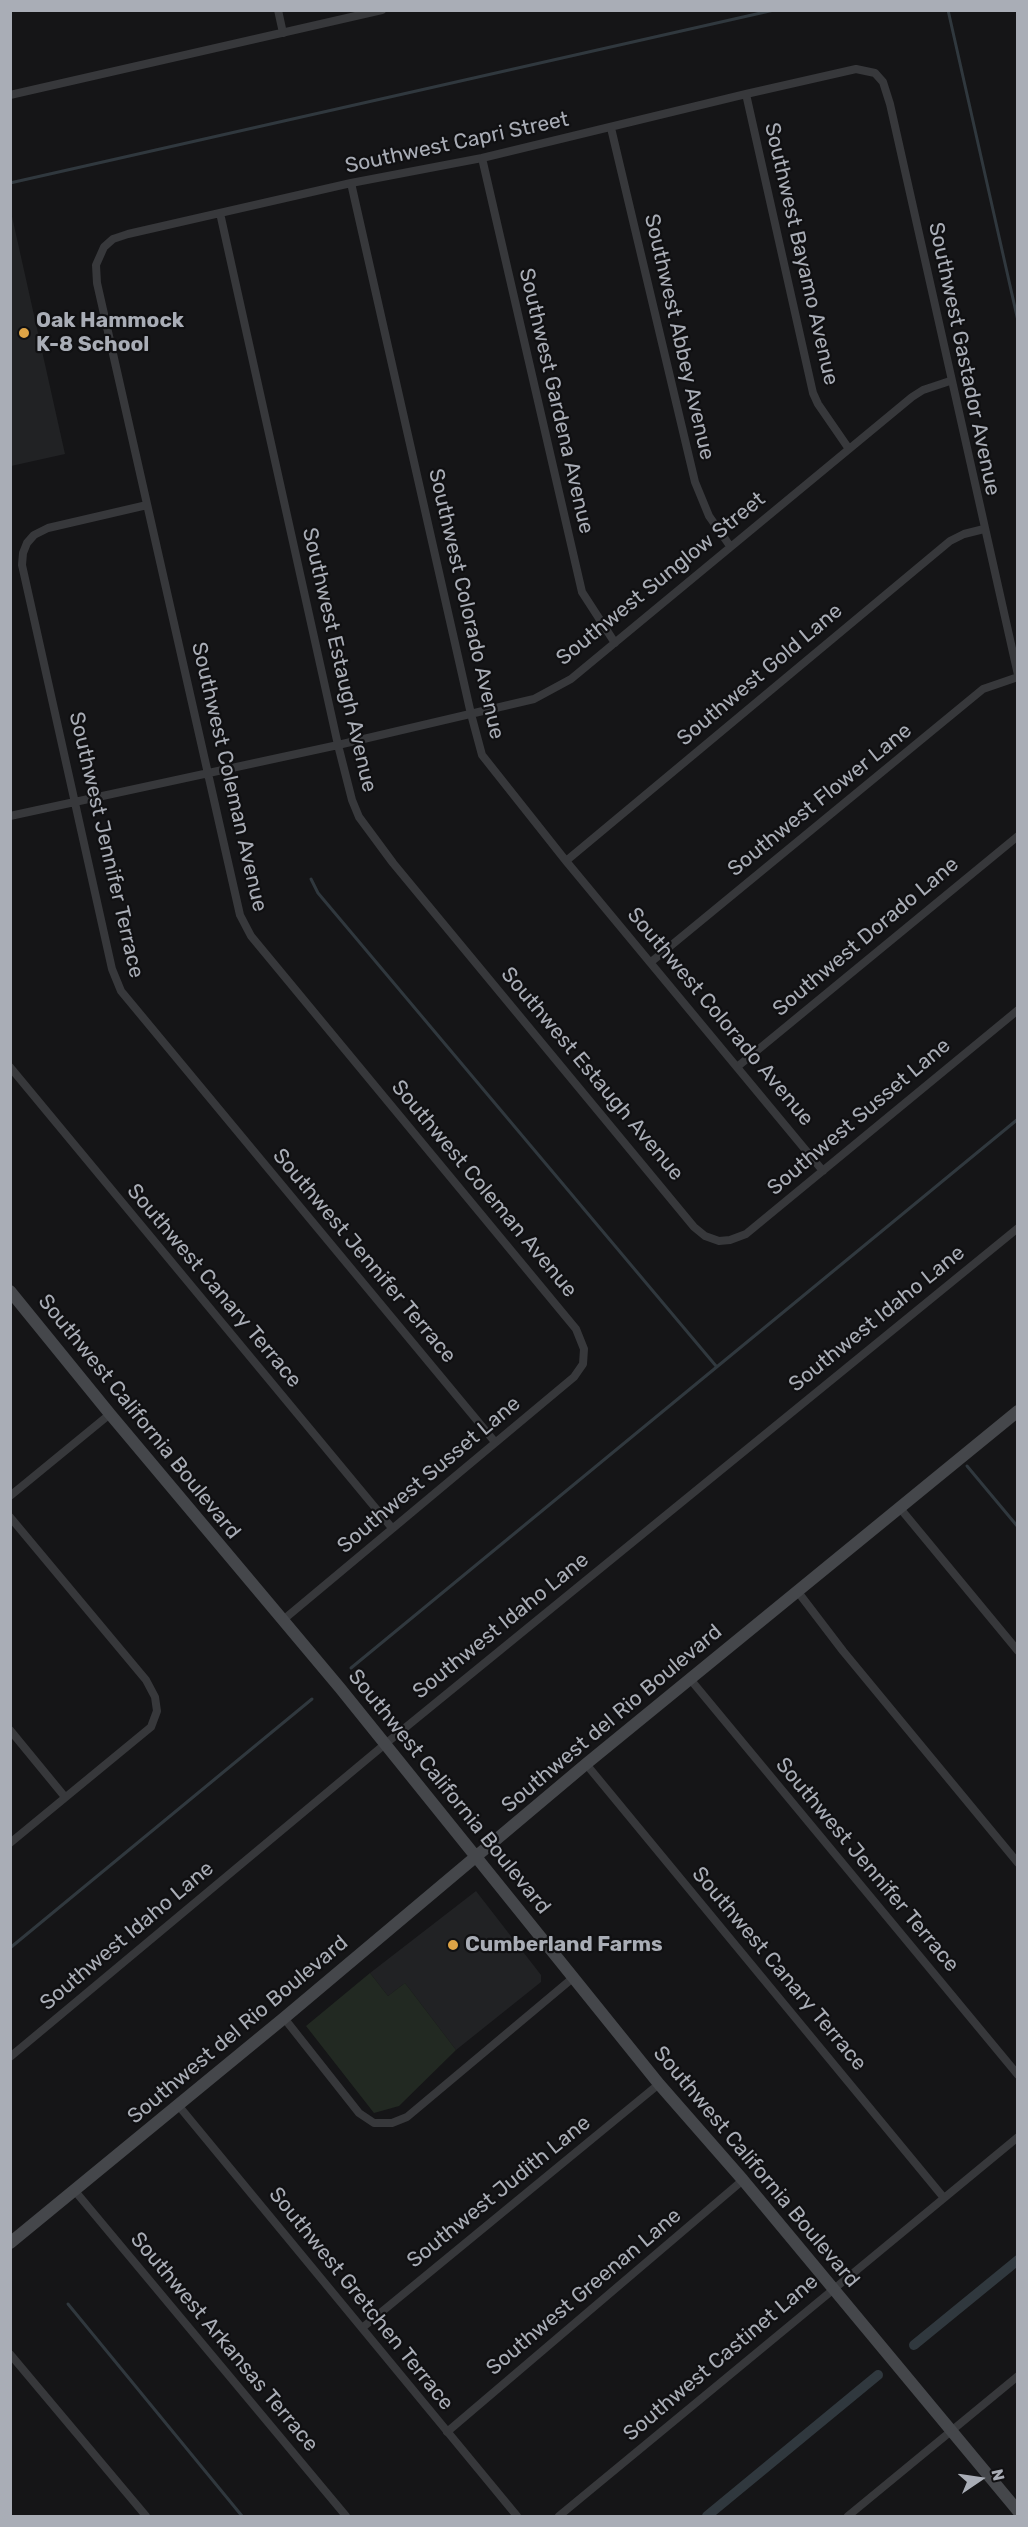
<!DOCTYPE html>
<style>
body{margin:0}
#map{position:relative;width:1028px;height:2527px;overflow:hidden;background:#151517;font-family:Rubik,sans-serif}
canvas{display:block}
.frame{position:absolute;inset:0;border:12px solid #a9adb6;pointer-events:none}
.north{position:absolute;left:950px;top:2449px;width:60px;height:60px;-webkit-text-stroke:4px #101012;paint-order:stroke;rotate:77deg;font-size:16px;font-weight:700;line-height:24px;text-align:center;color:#a9adb6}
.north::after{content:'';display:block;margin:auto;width:21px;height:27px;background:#a9adb6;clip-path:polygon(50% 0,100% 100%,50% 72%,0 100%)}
</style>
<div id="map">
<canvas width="1028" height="2527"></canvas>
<div class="frame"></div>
<div class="north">N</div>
</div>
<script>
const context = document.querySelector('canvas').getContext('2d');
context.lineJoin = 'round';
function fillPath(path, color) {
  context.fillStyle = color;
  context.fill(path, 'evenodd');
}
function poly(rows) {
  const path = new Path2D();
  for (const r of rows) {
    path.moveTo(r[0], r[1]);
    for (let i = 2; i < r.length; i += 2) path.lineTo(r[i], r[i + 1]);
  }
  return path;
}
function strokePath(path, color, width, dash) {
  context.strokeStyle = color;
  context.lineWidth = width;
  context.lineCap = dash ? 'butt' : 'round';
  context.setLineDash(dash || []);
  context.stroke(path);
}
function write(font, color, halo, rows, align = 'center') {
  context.font = font + ' Rubik,sans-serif';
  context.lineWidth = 4.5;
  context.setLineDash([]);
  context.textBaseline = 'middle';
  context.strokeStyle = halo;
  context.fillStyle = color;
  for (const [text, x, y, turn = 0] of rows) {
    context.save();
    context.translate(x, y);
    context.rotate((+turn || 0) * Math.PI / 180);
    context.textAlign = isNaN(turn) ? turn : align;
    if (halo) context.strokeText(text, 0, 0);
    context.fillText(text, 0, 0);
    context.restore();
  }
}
fillPath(poly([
 [11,212,65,454,11,466,10,466],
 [476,1891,541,1975,541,1982,456,2050,405,1983,388,1996,370,1973]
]), '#212224');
fillPath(poly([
 [370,1973,388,1996,405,1983,456,2050,399,2106,374,2113,306,2026]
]), '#222922');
strokePath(poly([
 [948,10,1018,321],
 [10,183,774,10],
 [311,879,318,893,716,1366],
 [967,1466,1018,1527],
 [351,1668,1018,1119],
 [10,1948,312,1699],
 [68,2304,242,2516]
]), '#30383e', 3);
strokePath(poly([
 [914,2345,1018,2260],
 [707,2516,878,2375]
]), '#30383e', 10);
strokePath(poly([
 [278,10,283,33],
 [746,94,813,393,818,404,849,449],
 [10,95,382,10],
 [611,128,695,482,709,516,730,546],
 [482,158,582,592,615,643],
 [351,183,471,714,482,755,566,861,823,1171],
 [220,213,338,745,352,800,359,817,393,863,694,1227,705,1236,719,1241,730,1240,746,1234,1018,1010],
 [147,505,48,528,34,535,27,543,23,553,22,565,112,969,121,991,495,1442],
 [10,816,338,745,534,699,571,679,912,397,923,390,950,381],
 [566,861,950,541,964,534,984,529],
 [651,962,983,689,1018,677],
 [10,1067,392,1528],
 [737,1067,1018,836],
 [10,1496,110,1414],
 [899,1507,1018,1651],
 [10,1517,146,1680,155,1697,157,1711,151,1727,10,1843],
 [798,1592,843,1651,1018,1863],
 [283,1620,574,1377,583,1364,584,1349,576,1329,251,936,240,915,97,283,96,265,104,247,113,239,128,234,351,183,482,158,746,94,856,69,875,73,883,82,890,104,1018,675],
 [690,1679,1018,2075],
 [10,1730,65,1797],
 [586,1764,944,2198],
 [284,2018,359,2113,374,2123,392,2123,407,2117,574,1977],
 [10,2057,384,1745,1018,1228],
 [178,2105,517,2516],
 [75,2191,346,2516],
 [362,2328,659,2084],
 [10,2354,146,2516],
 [447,2432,743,2180],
 [559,2516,1018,2137],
 [848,2516,1018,2376]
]), '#37383b', 8);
strokePath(poly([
 [10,1291,110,1414,340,1688,659,2084,743,2180,1018,2511],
 [10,2243,284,2018,586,1764,1018,1411]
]), '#45474b', 12);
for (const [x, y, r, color] of [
 [24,333,6,"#dea446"],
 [453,1945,6,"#dea446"]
]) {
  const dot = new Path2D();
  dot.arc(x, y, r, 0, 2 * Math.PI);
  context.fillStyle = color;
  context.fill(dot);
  strokePath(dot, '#101012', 2);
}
write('21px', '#a9adb6', '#101012', [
 ["Southwest Capri Street",457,143,-12],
 ["Southwest Bayamo Avenue",801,254,77],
 ["Southwest Abbey Avenue",679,337,77],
 ["Southwest Gastador Avenue",964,359,78],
 ["Southwest Gardena Avenue",556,401,77],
 ["Southwest Sunglow Street",661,579,-39],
 ["Southwest Colorado Avenue",466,604,77],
 ["Southwest Estaugh Avenue",339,660,77],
 ["Southwest Gold Lane",760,675,-40],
 ["Southwest Coleman Avenue",229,777,77],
 ["Southwest Flower Lane",820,800,-39],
 ["Southwest Jennifer Terrace",106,845,77],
 ["Southwest Dorado Lane",866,937,-40],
 ["Southwest Colorado Avenue",720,1017,50],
 ["Southwest Estaugh Avenue",592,1074,50],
 ["Southwest Susset Lane",859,1117,-40],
 ["Southwest Coleman Avenue",484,1189,50],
 ["Southwest Jennifer Terrace",364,1256,50],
 ["Southwest Canary Terrace",214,1286,50],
 ["Southwest Idaho Lane",877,1319,-39],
 ["Southwest California Boulevard",139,1417,51],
 ["Southwest Susset Lane",429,1475,-40],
 ["Southwest Idaho Lane",501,1626,-39],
 ["Southwest del Rio Boulevard",612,1719,-40],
 ["Southwest California Boulevard",449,1792,51],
 ["Southwest Jennifer Terrace",867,1865,50],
 ["Southwest Idaho Lane",127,1936,-40],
 ["Southwest Canary Terrace",779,1969,50],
 ["Southwest del Rio Boulevard",238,2030,-40],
 ["Southwest California Boulevard",756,2167,50],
 ["Southwest Judith Lane",499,2192,-39],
 ["Southwest Greenan Lane",584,2292,-40],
 ["Southwest Gretchen Terrace",361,2299,51],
 ["Southwest Arkansas Terrace",224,2342,50],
 ["Southwest Castinet Lane",721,2358,-40]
]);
write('bold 21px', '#a9adb6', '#101012', [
 ["Oak Hammock",36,321],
 ["K-8 School",36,345],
 ["Cumberland Farms",465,1945]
], 'left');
</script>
